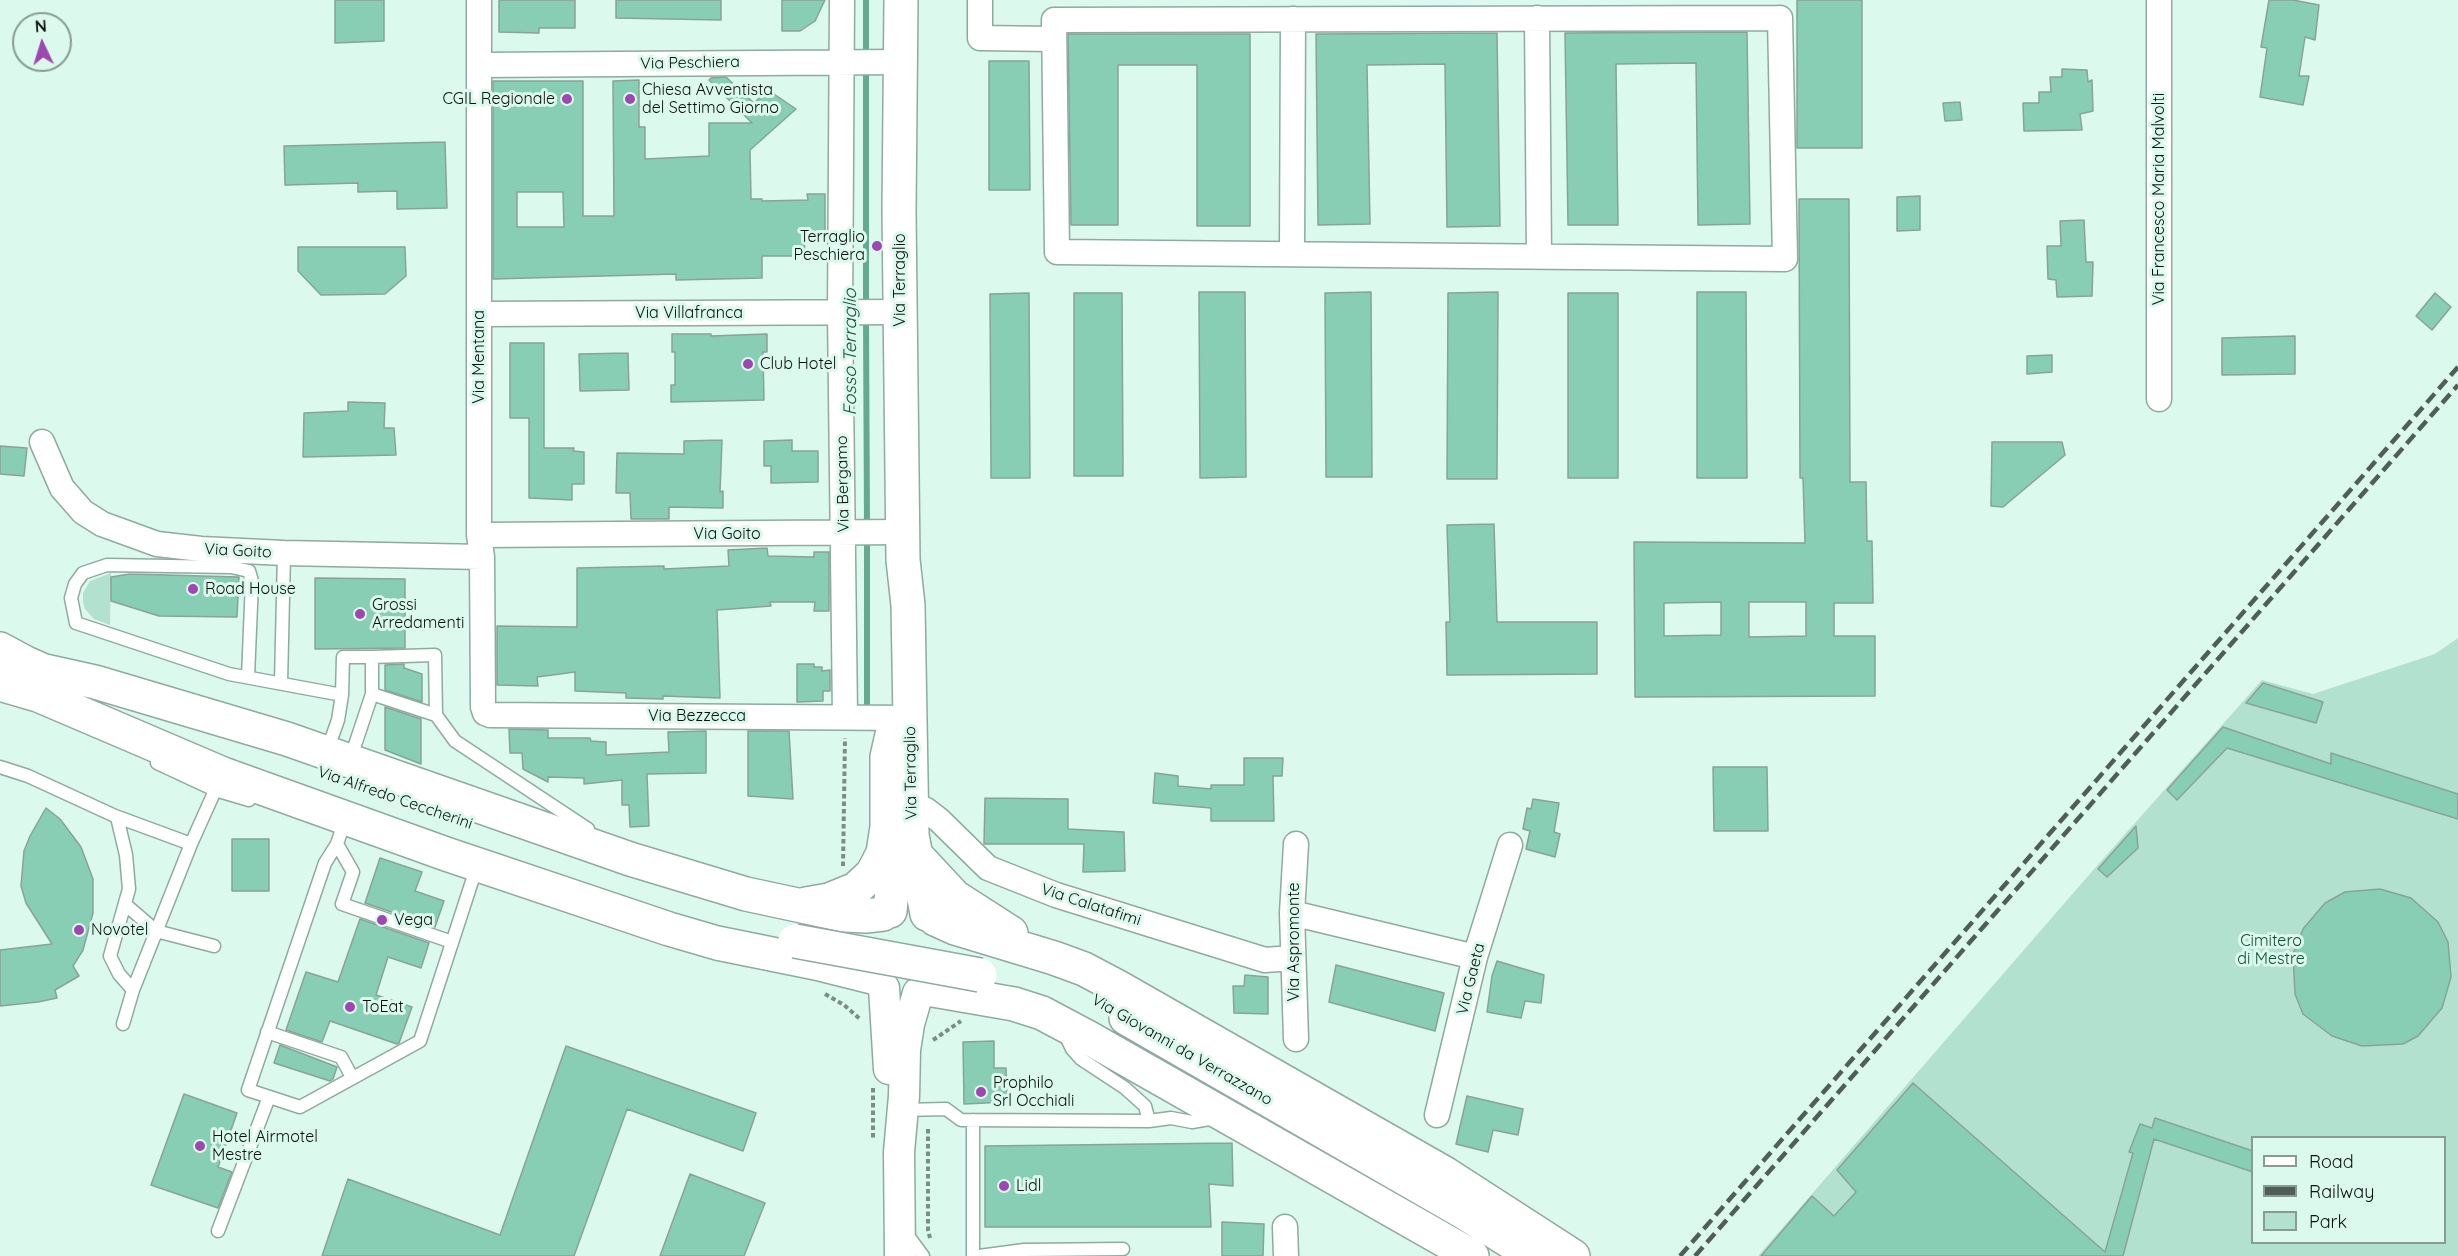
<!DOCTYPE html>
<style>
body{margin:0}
#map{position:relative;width:2458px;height:1256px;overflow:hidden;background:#dcf9ed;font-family:Quicksand,sans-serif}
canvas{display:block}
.legend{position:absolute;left:2251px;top:1136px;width:195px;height:108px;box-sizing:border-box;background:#dcf9ed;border:2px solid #879c93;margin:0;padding:8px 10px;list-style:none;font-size:18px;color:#07110d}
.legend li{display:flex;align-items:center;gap:12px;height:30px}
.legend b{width:30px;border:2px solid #879c93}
.north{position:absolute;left:12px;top:12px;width:60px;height:60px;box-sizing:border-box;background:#dcf9ed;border:2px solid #879c93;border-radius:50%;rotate:356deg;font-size:16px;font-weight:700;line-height:24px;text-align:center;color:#07110d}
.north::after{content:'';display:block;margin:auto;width:21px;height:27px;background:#9e47b3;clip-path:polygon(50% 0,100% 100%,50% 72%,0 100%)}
</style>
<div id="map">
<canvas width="2458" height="1256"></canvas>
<ul class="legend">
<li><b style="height:8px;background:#fff"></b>Road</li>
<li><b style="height:8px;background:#4f5f58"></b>Railway</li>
<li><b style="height:16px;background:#b3e1cf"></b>Park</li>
</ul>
<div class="north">N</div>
</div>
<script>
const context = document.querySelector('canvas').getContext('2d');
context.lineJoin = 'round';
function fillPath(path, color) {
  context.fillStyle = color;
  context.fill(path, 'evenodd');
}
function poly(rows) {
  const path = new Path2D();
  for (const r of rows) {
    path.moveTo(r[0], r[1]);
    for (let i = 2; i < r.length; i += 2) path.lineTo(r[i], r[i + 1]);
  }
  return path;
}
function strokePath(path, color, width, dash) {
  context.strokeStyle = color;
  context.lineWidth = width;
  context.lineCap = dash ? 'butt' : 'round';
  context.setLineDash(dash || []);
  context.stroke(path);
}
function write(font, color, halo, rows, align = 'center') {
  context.font = font + ' Quicksand,sans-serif';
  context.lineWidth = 6;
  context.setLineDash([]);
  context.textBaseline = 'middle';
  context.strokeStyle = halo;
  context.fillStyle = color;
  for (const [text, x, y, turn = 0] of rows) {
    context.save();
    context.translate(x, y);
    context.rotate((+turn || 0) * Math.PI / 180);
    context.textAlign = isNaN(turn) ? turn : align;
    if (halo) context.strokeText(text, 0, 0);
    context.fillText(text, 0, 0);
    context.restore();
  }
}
fillPath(poly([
 [111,573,110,625,94,619,85,609,83,602,83,593,90,581],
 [2458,638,2458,1256,1758,1256,2095,868,2262,680,2313,694,2435,654],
 [2252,1138,2444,1138,2444,1242,2252,1242]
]), '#b3e1cf');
strokePath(poly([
 [866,0,866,56],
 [866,67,866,308],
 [866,319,867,527],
 [867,538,867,705]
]), '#64aa91', 6);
const building = poly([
 [335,0,384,0,384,41,335,43,335,0],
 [499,0,575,0,575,28,539,28,539,33,499,32,499,0],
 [616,0,721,0,721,20,616,18,616,0],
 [782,0,825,0,815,21,800,31,782,31,782,0],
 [1797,0,1862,0,1862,148,1797,148,1797,0],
 [2269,0,2293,0,2319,5,2315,40,2305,37,2299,76,2309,76,2303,105,2260,97,2267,48,2261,47,2269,0],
 [1747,32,1750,224,1698,225,1696,63,1616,64,1618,225,1568,225,1565,33,1747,32],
 [1497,33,1500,226,1447,227,1445,64,1367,65,1370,224,1318,225,1316,34,1497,33],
 [1068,34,1250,34,1250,226,1197,226,1197,65,1118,65,1118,225,1071,225,1068,34],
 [989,61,1029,61,1030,190,989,190,989,61],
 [2062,69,2087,70,2088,82,2092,80,2093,111,2080,114,2082,130,2024,131,2023,103,2039,103,2039,92,2051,92,2050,77,2062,77,2062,69],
 [726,77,754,103,768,90,796,109,750,150,751,199,762,199,762,201,808,200,807,194,825,194,825,235,804,235,805,256,762,256,762,278,676,280,676,274,493,279,493,81,583,81,583,216,614,216,613,81,639,80,639,127,645,127,645,159,709,156,709,123,752,123,709,80,711,78,726,77],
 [517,192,563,192,564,227,517,227,517,192],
 [1960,102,1962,120,1945,121,1943,103,1960,102],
 [445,142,447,208,397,209,397,191,358,192,358,183,285,185,284,146,445,142],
 [1920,196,1920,230,1897,231,1897,197,1920,196],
 [1799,199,1849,199,1850,482,1866,482,1867,541,1872,541,1873,603,1834,603,1834,636,1875,636,1875,696,1635,697,1634,542,1805,543,1803,478,1800,478,1799,199],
 [1721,602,1721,635,1664,636,1664,603,1721,602],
 [1749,602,1806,602,1806,636,1749,637,1749,602],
 [2084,220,2086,262,2093,262,2092,296,2057,297,2056,280,2048,279,2047,246,2061,246,2060,221,2084,220],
 [298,247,405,247,406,276,385,294,321,295,298,271,298,247],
 [1199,292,1245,292,1246,477,1200,478,1199,292],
 [1371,292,1372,477,1326,477,1325,293,1371,292],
 [1498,292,1497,479,1447,479,1448,293,1498,292],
 [1697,292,1746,292,1747,478,1697,478,1697,292],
 [1029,293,1030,478,991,478,990,294,1029,293],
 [1074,293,1122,293,1123,476,1074,476,1074,293],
 [1568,293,1618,293,1618,478,1568,478,1568,293],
 [2435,293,2451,307,2432,330,2416,316,2435,293],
 [672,334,711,334,711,336,767,334,767,352,763,352,764,400,671,402,671,385,675,385,675,352,672,352,672,334],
 [2295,336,2295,374,2222,375,2222,338,2295,336],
 [510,343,544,343,544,448,574,448,573,451,584,452,584,484,572,484,572,500,529,498,529,418,510,418,510,343],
 [628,353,629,390,580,391,579,354,628,353],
 [2052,355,2052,372,2027,374,2027,356,2052,355],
 [348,402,385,403,384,428,394,428,396,455,303,457,304,413,348,411,348,402],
 [722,440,720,492,723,491,723,508,669,507,669,519,631,519,630,493,616,493,617,453,684,454,684,441,722,440],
 [792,440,792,451,818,451,818,482,771,483,771,466,764,466,764,441,792,440],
 [1992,442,2062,442,2065,455,2003,507,1991,506,1992,442],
 [0,446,27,448,24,476,0,474,0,446],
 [1494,524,1497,622,1597,622,1597,674,1447,675,1446,622,1450,622,1447,525,1494,524],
 [767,548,768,556,814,557,814,552,829,552,829,611,814,611,815,602,770,602,771,606,717,610,720,698,663,696,663,699,626,698,626,693,575,691,575,672,537,677,538,686,497,685,497,626,577,627,577,568,664,566,664,569,729,566,728,550,767,548],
 [130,574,239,577,237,617,159,616,111,601,111,577,130,574],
 [315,578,405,579,405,648,315,649,315,578],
 [404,664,404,668,422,674,422,702,385,690,385,665,404,664],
 [797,664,814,664,814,667,822,667,822,671,830,670,830,691,823,691,823,701,797,702,797,664],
 [2263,683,2323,702,2316,723,2246,703,2263,683],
 [385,707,421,719,421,764,385,750,385,707],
 [2223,727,2331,764,2331,753,2458,794,2458,819,2227,748,2177,800,2167,790,2223,727],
 [509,729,548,730,548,738,590,738,591,741,606,742,606,755,669,752,668,732,706,731,706,773,647,774,649,826,630,827,629,805,622,805,622,780,584,784,584,778,548,777,548,782,523,769,522,753,510,753,509,729],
 [748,731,789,731,793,799,748,796,748,731],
 [1244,758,1283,758,1282,776,1273,776,1274,821,1211,821,1211,808,1153,803,1155,773,1178,776,1178,786,1211,789,1211,785,1244,785,1244,758],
 [1713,767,1767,767,1768,831,1714,831,1713,767],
 [985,798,1068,799,1068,829,1124,832,1125,871,1083,872,1084,844,984,844,985,798],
 [1533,799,1559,803,1554,832,1560,834,1555,857,1526,849,1530,831,1523,829,1527,808,1531,809,1533,799],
 [46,808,60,819,81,847,93,879,93,913,83,950,73,966,79,976,55,990,57,998,38,1002,0,1006,0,950,52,944,26,903,21,886,24,851,30,836,46,808],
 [2136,826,2138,848,2107,877,2098,869,2136,826],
 [232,839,269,839,269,891,232,891,232,839],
 [380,858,422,872,415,891,444,901,435,927,365,903,380,858],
 [2380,889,2411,898,2438,922,2448,942,2451,977,2442,1008,2418,1036,2403,1044,2362,1046,2332,1036,2303,1014,2295,994,2293,954,2303,929,2325,903,2345,892,2380,889],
 [360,919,429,943,421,968,388,957,376,995,412,1007,399,1043,397,1044,330,1021,322,1042,286,1030,306,972,338,982,360,919],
 [1497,961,1544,975,1541,1003,1525,1001,1521,1018,1487,1012,1492,976,1497,961],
 [1336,965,1444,993,1435,1031,1329,1002,1336,965],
 [1245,975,1268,977,1268,1014,1234,1013,1233,986,1244,986,1245,975],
 [994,1041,994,1068,1006,1068,1007,1102,964,1104,963,1042,994,1041],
 [280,1045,337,1067,333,1079,330,1081,274,1063,280,1045],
 [566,1046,756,1113,743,1151,627,1109,574,1256,322,1256,348,1179,500,1235,566,1046],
 [1913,1083,2105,1252,2133,1153,2129,1152,2140,1124,2152,1128,2155,1118,2253,1151,2253,1172,2154,1139,2123,1256,1761,1256,1812,1196,1834,1216,1856,1192,1837,1170,1913,1083],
 [184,1094,237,1113,218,1167,232,1172,218,1208,151,1185,184,1094],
 [1467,1096,1523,1109,1518,1135,1493,1130,1488,1152,1456,1144,1467,1096],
 [1232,1143,1233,1186,1209,1184,1211,1227,985,1227,985,1146,1232,1143],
 [690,1174,765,1203,744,1256,660,1256,690,1174],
 [1222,1222,1264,1224,1263,1256,1222,1256,1222,1222]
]);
fillPath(building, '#88ceb5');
strokePath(building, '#88a398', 1.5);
const service = poly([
 [248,677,252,581,249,571,231,567,107,565,83,573,75,584,71,598,76,623,229,674,342,695],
 [281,683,284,553],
 [372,694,372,657,435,655,436,715],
 [327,751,338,720,342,695,343,657,372,657],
 [350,760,372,694,436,715,455,741,588,829],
 [157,763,215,790,249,800],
 [0,767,28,776,115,816,191,844,222,775],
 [117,817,126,855,129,889,110,956,119,974,133,990],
 [345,820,337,844,325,863,248,1090,300,1107,420,1041,477,866],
 [337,844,353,872,342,904,452,942],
 [126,905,156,931,214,946],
 [123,1024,133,990,191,844],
 [267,1032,341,1057,352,1077],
 [1065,1034,1072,1049,1081,1059,1125,1088,1145,1106,1149,1121],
 [903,1110,946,1109,961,1120,1149,1121,1171,1118,1192,1122,1209,1119],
 [218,1231,269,1097],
 [906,1233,923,1256],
 [973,1256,973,1120],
 [979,1256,1024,1250,1123,1249]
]);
const minor = poly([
 [479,0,479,535,482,557,483,707,485,713,490,715,910,718],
 [842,0,840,313,845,717],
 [980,0,980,38,1054,39],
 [1537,18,1539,256],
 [1780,18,1785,259,1057,252,1054,20,1780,18],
 [479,65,900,62],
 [1292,254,1293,19],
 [479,314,900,312],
 [2159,399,2159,0],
 [42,442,62,488,83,512,102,524,157,544,201,549,284,553,482,557],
 [479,535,903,532],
 [911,804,926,810,939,820,988,868,1056,895,1265,960,1292,958],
 [1296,844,1292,913,1296,1039],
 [1292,913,1475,957],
 [1437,1115,1475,957,1510,845],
 [1285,1227,1286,1256]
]);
const tertiary = poly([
 [884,988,889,1069],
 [900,1256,899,1152,904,1096,905,1050,909,1024,918,993]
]);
const secondary = poly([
 [901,0,899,211,903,560,908,605,912,835,927,914],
 [0,649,26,663,60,678],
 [41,670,95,682,287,739,630,859,746,894,844,915,866,916,883,914],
 [0,684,58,701],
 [38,695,223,774,446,854,669,929,717,943,816,963,872,977],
 [915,854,955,897,1011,933],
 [806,904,829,900,856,889,872,874,878,863,883,853,887,827,887,757,892,735],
 [890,911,896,851,895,824],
 [935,919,955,928,1054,958,1084,969,1118,987,1446,1174,1573,1256],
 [927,989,1014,1004,1042,1013,1089,1038,1472,1256],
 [1126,1018,1465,1213,1533,1256]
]);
strokePath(service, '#8faaa0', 15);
strokePath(minor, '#8faaa0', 27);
strokePath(tertiary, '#8faaa0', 33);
strokePath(secondary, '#8faaa0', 36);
strokePath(poly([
 [843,866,845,738],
 [825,994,844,1005,860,1019],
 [933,1040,961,1021],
 [873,1088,873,1138],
 [928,1129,928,1230,930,1238]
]), '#7a8e86', 4, [4.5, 3]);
strokePath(service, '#fff', 12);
strokePath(minor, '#fff', 24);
strokePath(tertiary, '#fff', 30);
strokePath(secondary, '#fff', 33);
strokePath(poly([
 [1680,1256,2458,367],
 [1695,1256,2458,385]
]), '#4f5f58', 4.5, [12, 6]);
const secondaryBridge = poly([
 [795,941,980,975]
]);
strokePath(secondaryBridge, '#8faaa0', 36, []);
strokePath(secondaryBridge, '#fff', 33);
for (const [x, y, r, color] of [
 [567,99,6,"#9e47b3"],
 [630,99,6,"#9e47b3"],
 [877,246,6,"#9e47b3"],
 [748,364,6,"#9e47b3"],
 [193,589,6,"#9e47b3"],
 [360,614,6,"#9e47b3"],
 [382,920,6,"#9e47b3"],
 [79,930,6,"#9e47b3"],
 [350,1007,6,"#9e47b3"],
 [981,1092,6,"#9e47b3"],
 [200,1146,6,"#9e47b3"],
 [1004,1186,6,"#9e47b3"]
]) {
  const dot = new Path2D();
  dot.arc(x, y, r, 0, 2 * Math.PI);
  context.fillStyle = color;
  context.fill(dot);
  strokePath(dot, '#dcf9ed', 2);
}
write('16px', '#07110d', '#dcf9ed', [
 ["Via Peschiera",690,63,-1],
 ["Via Francesco Maria Malvolti",2159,199,-90],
 ["Via Terraglio",900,280,-90],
 ["Via Villafranca",689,313],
 ["Via Mentana",479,357,-90],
 ["Via Bergamo",843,484,-91],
 ["Via Goito",727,534],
 ["Via Goito",238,551,3],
 ["Via Bezzecca",697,716],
 ["Via Terraglio",911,773,-91],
 ["Via Alfredo Ceccherini",395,798,19],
 ["Via Calatafimi",1091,905,18],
 ["Via Aspromonte",1294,942,-90],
 ["Via Gaeta",1471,979,-76],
 ["Via Giovanni da Verrazzano",1182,1050,30]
]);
write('16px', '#07110d', '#dcf9ed', [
 ["Chiesa Avventista",642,90],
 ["del Settimo Giorno",642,108],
 ["CGIL Regionale",555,99,"right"],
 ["Terraglio",865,237,"right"],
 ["Peschiera",865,255,"right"],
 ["Club Hotel",760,364],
 ["Road House",205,589],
 ["Grossi",372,605],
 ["Arredamenti",372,623],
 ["Vega",394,920],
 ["Novotel",91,930],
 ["ToEat",362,1007],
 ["Prophilo",993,1083],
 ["Srl Occhiali",993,1101],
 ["Hotel Airmotel",212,1137],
 ["Mestre",212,1155],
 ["Lidl",1016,1186]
], 'left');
write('16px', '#124c3b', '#dcf9ed', [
 ["Cimitero",2271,941],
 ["di Mestre",2271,959]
]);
write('italic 18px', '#16503e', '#dcf9ed', [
 ["Fosso Terraglio",851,352,-90]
]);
</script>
